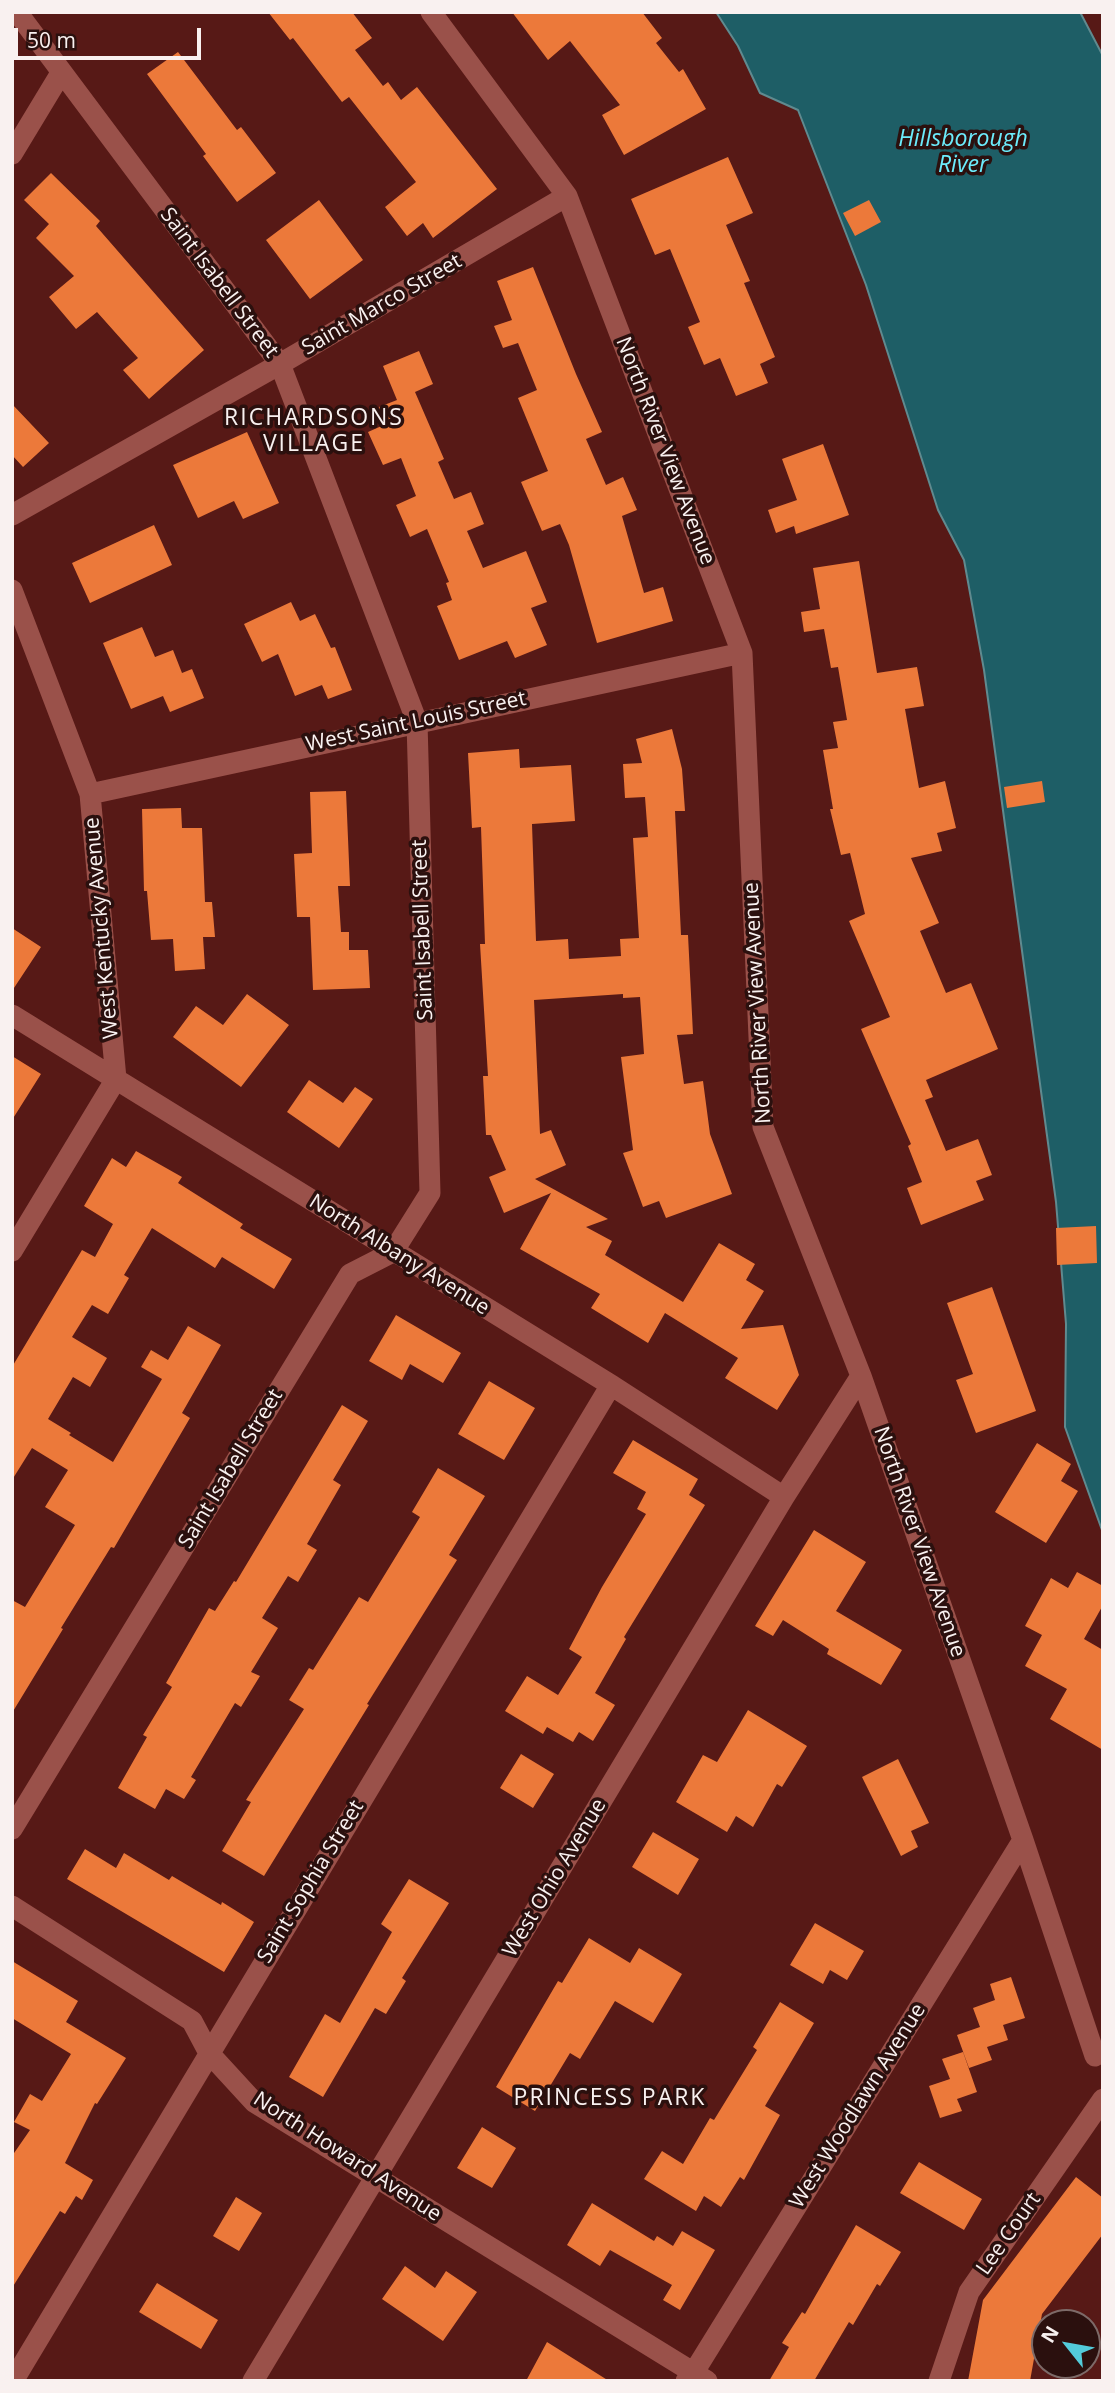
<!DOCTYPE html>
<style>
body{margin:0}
#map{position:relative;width:1115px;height:2393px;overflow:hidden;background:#571916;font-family:"Open Sans",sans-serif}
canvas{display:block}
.frame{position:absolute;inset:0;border:14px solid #f9f1f0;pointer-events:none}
.north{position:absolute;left:1031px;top:2309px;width:70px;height:70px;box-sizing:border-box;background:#2b100e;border:2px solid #7d6a68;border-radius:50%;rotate:301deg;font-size:19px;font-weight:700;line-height:28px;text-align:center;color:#f9f1f0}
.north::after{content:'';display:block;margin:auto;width:24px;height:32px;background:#53cbda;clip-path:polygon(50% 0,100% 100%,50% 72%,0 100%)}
.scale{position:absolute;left:14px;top:28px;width:187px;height:32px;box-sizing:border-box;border:4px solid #f9f1f0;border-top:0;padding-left:9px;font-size:21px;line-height:24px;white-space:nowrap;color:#f9f1f0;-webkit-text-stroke:5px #2b100e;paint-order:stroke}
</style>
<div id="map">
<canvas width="1115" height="2393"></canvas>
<div class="frame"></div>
<div class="north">N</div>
<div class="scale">50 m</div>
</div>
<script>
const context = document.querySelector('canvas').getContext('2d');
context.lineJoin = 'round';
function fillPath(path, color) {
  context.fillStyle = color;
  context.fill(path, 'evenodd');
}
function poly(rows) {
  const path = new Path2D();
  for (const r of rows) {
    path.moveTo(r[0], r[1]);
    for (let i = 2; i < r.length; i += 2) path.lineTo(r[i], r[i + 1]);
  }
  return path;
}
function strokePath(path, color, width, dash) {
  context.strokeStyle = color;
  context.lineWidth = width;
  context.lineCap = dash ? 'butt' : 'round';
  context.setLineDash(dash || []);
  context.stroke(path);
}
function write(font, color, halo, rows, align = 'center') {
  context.font = font + ' "Open Sans",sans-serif';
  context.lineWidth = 7;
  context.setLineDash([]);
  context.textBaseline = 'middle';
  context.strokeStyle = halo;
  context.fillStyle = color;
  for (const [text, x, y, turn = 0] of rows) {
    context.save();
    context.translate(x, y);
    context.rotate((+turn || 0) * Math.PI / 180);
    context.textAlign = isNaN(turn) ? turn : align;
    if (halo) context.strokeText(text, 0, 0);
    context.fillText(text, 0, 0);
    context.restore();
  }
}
const water = poly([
 [716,12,1080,12,1103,56,1103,1533,1065,1427,1066,1324,1056,1202,984,670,964,560,938,510,866,285,798,110,760,93,738,46,716,12]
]);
fillPath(water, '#1e5e66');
strokePath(water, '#608a8f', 2);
fillPath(poly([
 [268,12,352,12,372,38,355,50,383,86,388,82,401,100,417,87,497,189,433,238,423,223,407,236,385,207,416,182,349,97,342,102,293,38,290,40],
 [512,12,642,12,662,38,656,43,679,72,683,69,706,109,624,155,602,115,620,105,570,41,548,60],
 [178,52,237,130,241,127,276,173,237,202,203,156,206,154,147,74],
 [728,157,753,213,726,225,750,281,744,283,775,357,760,364,768,383,736,396,720,358,704,365,688,327,700,322,670,249,655,255,631,199],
 [51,173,100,221,96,226,204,350,149,399,123,370,138,358,97,312,76,329,49,297,74,276,36,238,49,224,24,200],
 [319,200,363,260,310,299,266,240],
 [869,200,881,222,855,236,843,213],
 [533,267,576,374,602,432,586,439,606,485,623,477,637,510,622,516,644,593,663,587,673,621,597,643,569,545,560,524,542,531,521,482,548,471,518,398,537,390,518,343,503,348,494,326,512,320,497,281],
 [419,351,433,384,415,392,444,459,438,462,454,499,471,492,484,524,467,531,483,568,526,551,547,602,531,608,547,645,515,658,507,641,459,660,437,606,452,600,446,583,449,582,427,529,410,537,396,505,416,496,401,458,383,465,368,432,386,424,379,407,397,400,383,366],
 [12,404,49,443,23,467,12,455],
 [247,432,279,503,243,519,234,501,198,518,173,465],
 [823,444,849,515,796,534,794,526,776,533,768,510,797,500,782,459],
 [154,525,172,565,90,603,72,563],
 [859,561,877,673,917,667,924,706,905,709,919,788,945,781,956,828,937,833,942,851,911,858,939,923,920,931,946,993,971,983,998,1049,926,1080,933,1097,925,1100,946,1151,978,1139,992,1175,976,1181,984,1200,921,1225,907,1188,922,1182,908,1146,911,1144,861,1029,890,1017,849,921,865,914,850,853,841,855,830,809,833,809,823,750,838,748,833,722,847,720,838,667,831,668,824,629,804,632,801,612,820,609,813,568],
 [291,602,300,621,315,614,331,648,335,647,352,690,328,699,322,685,295,696,278,654,262,662,244,624],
 [142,627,155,657,173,650,182,673,192,669,204,698,170,712,163,696,131,709,103,643],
 [672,729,682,769,685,811,675,811,681,935,688,935,693,1034,677,1035,684,1084,703,1081,710,1134,732,1194,666,1218,659,1201,643,1207,623,1153,633,1150,621,1057,644,1054,640,997,623,998,623,994,534,1000,540,1134,551,1130,566,1165,535,1179,608,1219,586,1227,612,1241,605,1255,683,1302,719,1243,755,1264,746,1280,764,1291,741,1329,783,1325,799,1375,777,1410,725,1378,738,1358,665,1313,648,1343,591,1308,600,1294,520,1249,551,1193,504,1213,489,1177,506,1170,491,1135,486,1135,483,1076,488,1076,480,944,485,944,481,827,472,828,468,753,519,749,520,768,571,765,575,821,532,824,536,941,568,939,569,959,621,956,620,939,639,938,633,838,648,837,645,797,625,798,623,764,642,763,636,739],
 [1042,781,1045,802,1007,808,1004,787],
 [346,791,350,886,338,886,341,932,349,932,349,950,368,950,370,988,313,990,310,917,297,917,294,854,312,853,310,792],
 [181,808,182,828,202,828,205,902,212,902,215,937,203,937,205,969,175,971,173,939,151,940,147,891,144,891,142,809],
 [12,928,41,947,12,991],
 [247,994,289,1025,241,1087,173,1037,196,1006,223,1025],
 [12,1056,41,1074,12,1120],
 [309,1080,343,1103,355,1087,373,1099,339,1148,287,1112],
 [136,1151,182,1177,178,1183,243,1224,240,1228,292,1259,274,1289,222,1257,215,1268,152,1228,124,1275,129,1278,108,1314,92,1305,72,1337,107,1358,90,1387,73,1377,48,1419,71,1433,69,1435,113,1462,162,1379,141,1367,151,1350,168,1360,188,1326,221,1345,182,1413,190,1418,114,1548,111,1547,61,1628,63,1629,12,1713,12,1600,25,1607,75,1525,45,1507,68,1470,32,1448,12,1480,12,1367,82,1250,95,1257,113,1224,84,1206,112,1158,126,1167],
 [1096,1226,1097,1263,1057,1265,1056,1228],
 [992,1287,1036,1411,976,1433,956,1380,973,1374,947,1303],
 [396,1315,461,1353,443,1383,410,1364,402,1380,369,1361],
 [489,1381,535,1408,504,1460,458,1434],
 [342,1405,368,1421,333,1480,341,1485,307,1544,317,1550,298,1582,288,1576,262,1618,278,1628,251,1672,260,1676,241,1707,235,1703,191,1777,196,1780,184,1799,166,1789,155,1809,118,1788,147,1737,143,1735,172,1687,166,1683,209,1608,215,1611,234,1581,236,1582],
 [633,1440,698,1479,689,1495,705,1505,624,1637,626,1639,595,1693,615,1705,593,1741,579,1732,573,1742,547,1727,543,1734,505,1711,527,1676,558,1695,582,1657,569,1649,602,1587,646,1514,637,1509,646,1492,613,1473],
 [1037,1443,1071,1464,1061,1481,1078,1491,1046,1543,995,1512],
 [438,1468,485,1496,449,1555,457,1560,367,1704,369,1705,264,1876,222,1851,251,1802,246,1800,304,1709,289,1700,309,1668,313,1670,359,1597,368,1602,420,1517,412,1512],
 [814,1530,866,1562,836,1611,902,1650,881,1685,827,1654,829,1649,783,1620,773,1636,755,1626],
 [1077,1572,1103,1586,1103,1605,1084,1639,1103,1650,1103,1750,1050,1719,1067,1689,1025,1666,1042,1635,1025,1626,1051,1578,1068,1588],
 [748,1710,807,1746,782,1787,777,1784,753,1827,736,1816,727,1832,676,1802,703,1755,717,1762],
 [521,1754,554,1774,533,1808,500,1788],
 [898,1759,929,1823,911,1831,918,1847,901,1856,862,1777],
 [653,1832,699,1859,678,1895,632,1867],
 [85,1849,116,1868,124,1853,169,1880,172,1876,221,1905,222,1902,254,1922,224,1972,67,1879],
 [409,1879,449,1903,402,1978,406,1981,386,2014,375,2008,323,2097,289,2077,325,2014,340,2023,392,1932,381,1924],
 [815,1923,864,1951,847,1980,830,1970,823,1984,790,1965],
 [589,1938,630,1963,639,1948,682,1974,653,2023,615,2001,580,2059,570,2053,535,2111,496,2087,558,1981,562,1983],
 [12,1961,78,2001,66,2022,126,2058,97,2104,95,2103,65,2163,93,2180,82,2200,76,2196,65,2214,60,2211,12,2288,12,2156,30,2130,14,2122,30,2094,42,2101,71,2054,12,2018],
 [1011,1977,1025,2018,1003,2025,1008,2040,987,2047,992,2060,969,2068,957,2035,980,2027,973,2008,995,2000,990,1984],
 [780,2002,814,2023,765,2106,780,2115,744,2180,740,2177,721,2207,704,2196,696,2211,644,2179,662,2151,683,2164,710,2118,714,2120,757,2050,753,2047],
 [963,2052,977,2092,957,2099,962,2111,940,2118,929,2086,950,2079,942,2059],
 [482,2127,516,2148,492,2188,457,2168],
 [919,2162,982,2199,964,2230,900,2193],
 [1076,2177,1103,2198,1103,2234,1042,2314,1030,2381,968,2381,983,2300],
 [236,2197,262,2213,239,2251,213,2236],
 [592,2203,654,2241,657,2236,673,2246,682,2231,715,2250,680,2310,663,2300,672,2285,610,2250,600,2266,567,2245],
 [856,2225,901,2252,880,2286,877,2284,853,2325,849,2322,814,2381,769,2381,789,2347,782,2343,802,2312,805,2314],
 [405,2266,435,2288,446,2271,477,2292,443,2341,382,2299],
 [157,2283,218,2320,201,2349,139,2312],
 [547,2342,609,2381,526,2381]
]), '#ec793a');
strokePath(poly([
 [431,12,567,196,742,653,763,1127,861,1376,1023,1840,1095,2056],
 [12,154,61,73],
 [12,515,280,364,567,196],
 [12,590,90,794,116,1079,12,1251],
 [90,794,742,653],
 [12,1015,611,1385,784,1497],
 [12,1829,350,1274,393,1252,430,1193,417,722,280,364,17,12],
 [12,1906,192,2021,209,2053,254,2102,707,2381],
 [13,2381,611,1385],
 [253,2381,784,1497,861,1376],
 [686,2381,694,2372,1023,1840],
 [939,2381,969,2292,1103,2099]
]), '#9a514a', 21);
write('21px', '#f9f1f0', '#2b100e', [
 ["Saint Isabell Street",219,283,53],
 ["Saint Marco Street",382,305,-30],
 ["North River View Avenue",665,451,69],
 ["West Saint Louis Street",416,722,-12],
 ["West Kentucky Avenue",102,928,-95],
 ["Saint Isabell Street",423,930,-92],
 ["North River View Avenue",758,1003,-93],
 ["North Albany Avenue",399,1255,32],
 ["Saint Isabell Street",231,1469,-59],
 ["North River View Avenue",919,1542,71],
 ["West Ohio Avenue",555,1878,-59],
 ["Saint Sophia Street",311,1882,-59],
 ["West Woodlawn Avenue",858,2106,-58],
 ["North Howard Avenue",347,2157,33],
 ["Lee Court",1009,2234,-55]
]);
write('italic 23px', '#6cecfc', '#2b100e', [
 ["Hillsborough",963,139],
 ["River",963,165]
]);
context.letterSpacing = '2px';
write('23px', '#f9f1f0', '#2b100e', [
 ["RICHARDSONS",314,418],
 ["VILLAGE",314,444],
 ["PRINCESS PARK",610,2098]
]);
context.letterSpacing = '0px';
</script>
